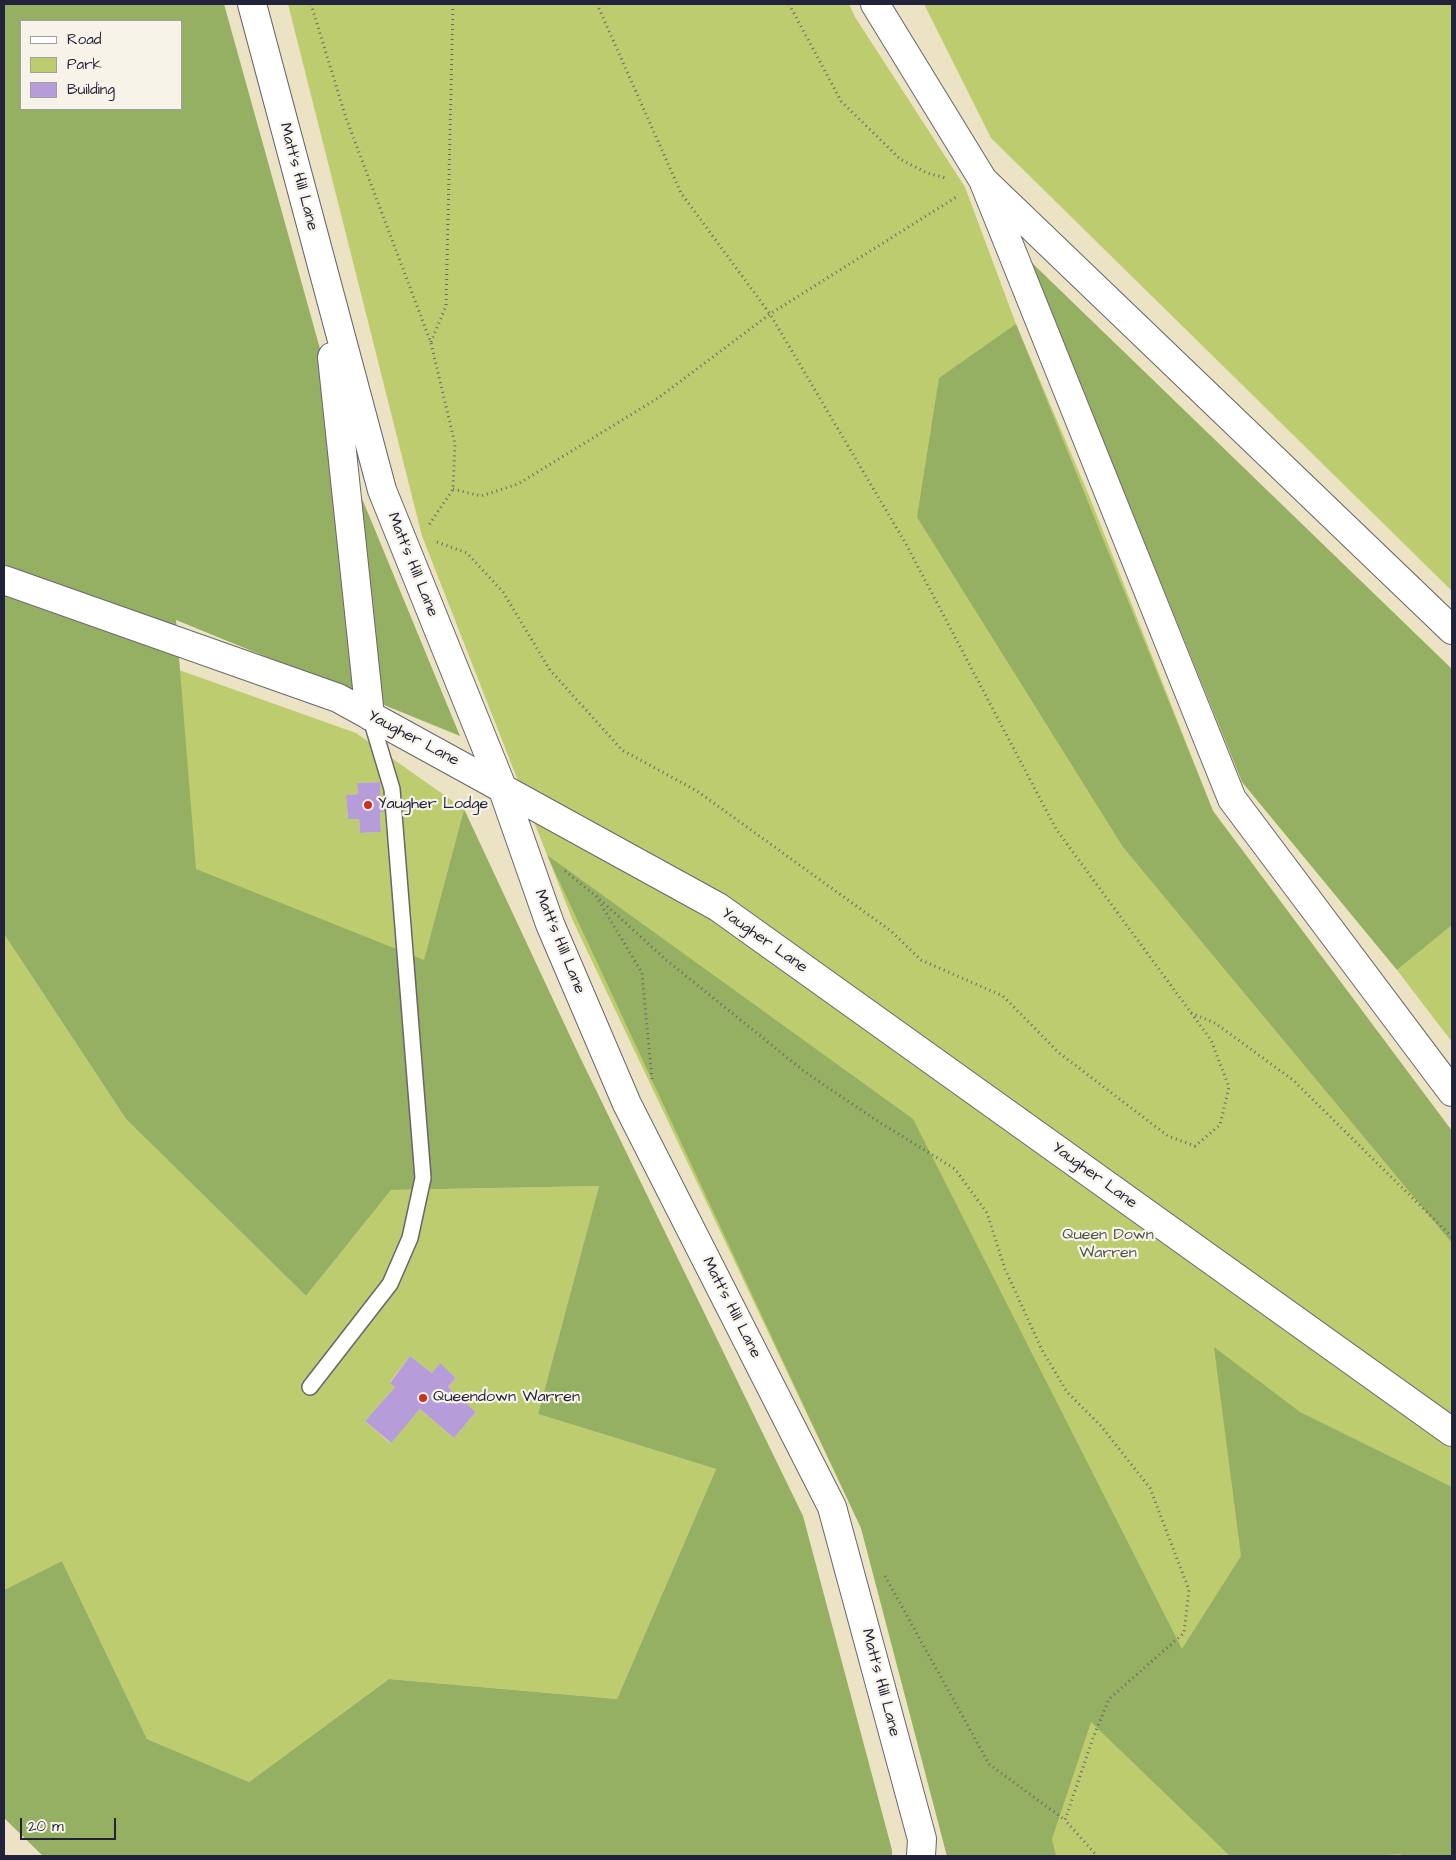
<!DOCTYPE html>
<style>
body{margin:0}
#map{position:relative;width:1456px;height:1860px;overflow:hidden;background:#ece3c4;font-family:"Architects Daughter",sans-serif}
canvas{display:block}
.frame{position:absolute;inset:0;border:5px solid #22223b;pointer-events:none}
.legend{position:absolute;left:20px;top:20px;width:162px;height:90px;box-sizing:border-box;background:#f7f3e8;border:1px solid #a29fa3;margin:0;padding:6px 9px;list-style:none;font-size:15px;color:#22223b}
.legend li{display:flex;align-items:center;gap:10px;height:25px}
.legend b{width:25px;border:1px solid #a29fa3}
.scale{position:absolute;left:20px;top:1818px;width:96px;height:22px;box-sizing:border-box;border:2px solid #22223b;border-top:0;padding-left:6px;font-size:15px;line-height:18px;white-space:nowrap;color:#22223b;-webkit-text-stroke:4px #f7f3e8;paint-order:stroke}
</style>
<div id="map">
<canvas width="1456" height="1860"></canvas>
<div class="frame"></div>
<ul class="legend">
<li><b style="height:6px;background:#fff"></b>Road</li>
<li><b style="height:14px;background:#bccc6f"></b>Park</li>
<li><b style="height:14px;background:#b69dda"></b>Building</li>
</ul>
<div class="scale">20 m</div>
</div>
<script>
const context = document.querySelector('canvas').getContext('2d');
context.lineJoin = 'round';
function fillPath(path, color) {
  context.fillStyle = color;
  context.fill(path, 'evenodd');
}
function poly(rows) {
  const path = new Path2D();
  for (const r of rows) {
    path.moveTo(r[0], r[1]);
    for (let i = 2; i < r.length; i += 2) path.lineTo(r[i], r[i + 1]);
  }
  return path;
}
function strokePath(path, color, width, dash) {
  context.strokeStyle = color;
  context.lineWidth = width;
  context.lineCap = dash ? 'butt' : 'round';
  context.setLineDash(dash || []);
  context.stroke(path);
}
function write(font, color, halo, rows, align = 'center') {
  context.font = font + ' "Architects Daughter",sans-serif';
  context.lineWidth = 4.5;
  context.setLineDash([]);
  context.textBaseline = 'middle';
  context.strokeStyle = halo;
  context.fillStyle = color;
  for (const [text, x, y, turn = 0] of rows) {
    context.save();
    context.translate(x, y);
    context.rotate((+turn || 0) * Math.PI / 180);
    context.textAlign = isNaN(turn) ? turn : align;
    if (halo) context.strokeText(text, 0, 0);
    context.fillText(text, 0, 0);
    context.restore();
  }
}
fillPath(poly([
 [288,4,849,4,855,17,965,187,1016,324,1090,498,1213,811,1452,1131,1452,1856,947,1856,861,1528,573,921,422,536],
 [924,4,1452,4,1452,591,991,138],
 [179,670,356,733,464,809,424,961,193,872],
 [380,782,380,798,388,798,389,812,380,812,381,832,360,833,359,819,348,819,346,795,358,794,357,783],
 [1452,925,1452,1042,1397,970],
 [4,934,126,1119,306,1296,391,1190,599,1186,538,1414,716,1469,617,1699,389,1679,249,1782,147,1739,62,1561,4,1590],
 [410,1356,432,1373,440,1364,456,1378,448,1387,476,1412,454,1438,420,1409,390,1443,365,1421,395,1387,390,1382]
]), '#bccc6f');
fillPath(poly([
 [4,4,224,4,361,496,460,736,176,620,196,869,424,960,464,809,578,1053,803,1516,892,1850,892,1856,43,1856,4,1818,4,1590,62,1561,147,1739,249,1782,389,1679,617,1699,716,1469,538,1414,599,1186,391,1190,306,1296,126,1119,4,934],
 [21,21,181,21,181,109,21,109],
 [1030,261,1452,669,1452,925,1397,970,1242,782],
 [1016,324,1213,811,1452,1131,1452,1243,1123,847,917,517,939,378],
 [547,855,913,1119,1182,1649,1241,1556,1214,1347,1300,1412,1452,1487,1452,1856,1401,1856,1401,1854,1371,1856,1230,1856,1091,1722,1052,1839,1056,1856,947,1856,861,1528]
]), '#95b062');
fillPath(poly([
 [380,782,380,798,388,798,389,812,380,812,381,832,360,833,359,819,348,819,346,795,358,794,357,783],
 [410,1356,432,1373,440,1363,456,1378,448,1387,476,1412,454,1438,420,1409,391,1443,365,1421,395,1387,390,1383]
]), '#b69dda');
const lane = poly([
 [310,1387,390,1284,410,1238,423,1178,392,789,370,716]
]);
const street = poly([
 [252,4,382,490,502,787,550,924,627,1104,832,1507,922,1839,921,1856],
 [875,4,983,180,1452,630],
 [983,180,1232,799,1452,1092],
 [332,357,370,716],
 [4,580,338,698,718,907,1452,1432]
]);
strokePath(lane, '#69666b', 18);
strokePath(street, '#69666b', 30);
strokePath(poly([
 [311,4,346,118,431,343,455,444,453,489,429,525],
 [789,4,841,101,900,159,927,173,946,178],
 [431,342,446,306,453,4],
 [453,489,481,496,518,484,658,398,770,314,958,196],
 [437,542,467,553,503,592,550,670,622,750,697,791,891,931,921,960,1003,996,1058,1052,1168,1136,1195,1146,1220,1125,1229,1087,1211,1040,1056,829,906,544,770,314,681,193,597,4],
 [565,871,596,896,642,973,652,1080],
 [596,896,665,959,805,1072,876,1120,955,1169,987,1213,1005,1269,1042,1350,1067,1392,1101,1426,1150,1488,1189,1590,1184,1633,1109,1699,1093,1738,1065,1820,1097,1856],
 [1191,1013,1215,1023,1293,1080,1452,1237],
 [885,1576,989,1764,1065,1820]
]), '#69666b', 3, [1, 4]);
strokePath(lane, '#fff', 15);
strokePath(street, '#fff', 28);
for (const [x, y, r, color] of [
 [368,805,5,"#c8321e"],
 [423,1398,5,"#c8321e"]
]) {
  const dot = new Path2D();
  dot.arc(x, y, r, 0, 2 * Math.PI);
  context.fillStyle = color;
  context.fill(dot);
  strokePath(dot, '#f7f3e8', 2);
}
write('16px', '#22223b', '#f7f3e8', [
 ["Matt's Hill Lane",298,177,75],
 ["Matt's Hill Lane",412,565,68],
 ["Yaugher Lane",413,739,28],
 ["Yaugher Lane",764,941,35],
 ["Matt's Hill Lane",559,942,68],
 ["Yaugher Lane",1094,1176,36],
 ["Matt's Hill Lane",731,1308,63],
 ["Matt's Hill Lane",880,1683,75]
]);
write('16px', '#22223b', '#f7f3e8', [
 ["Yaugher Lodge",378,805],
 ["Queendown Warren",433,1398]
], 'left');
write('16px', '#50554b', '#f7f3e8', [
 ["Queen Down",1108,1236],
 ["Warren",1108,1254]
]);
</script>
